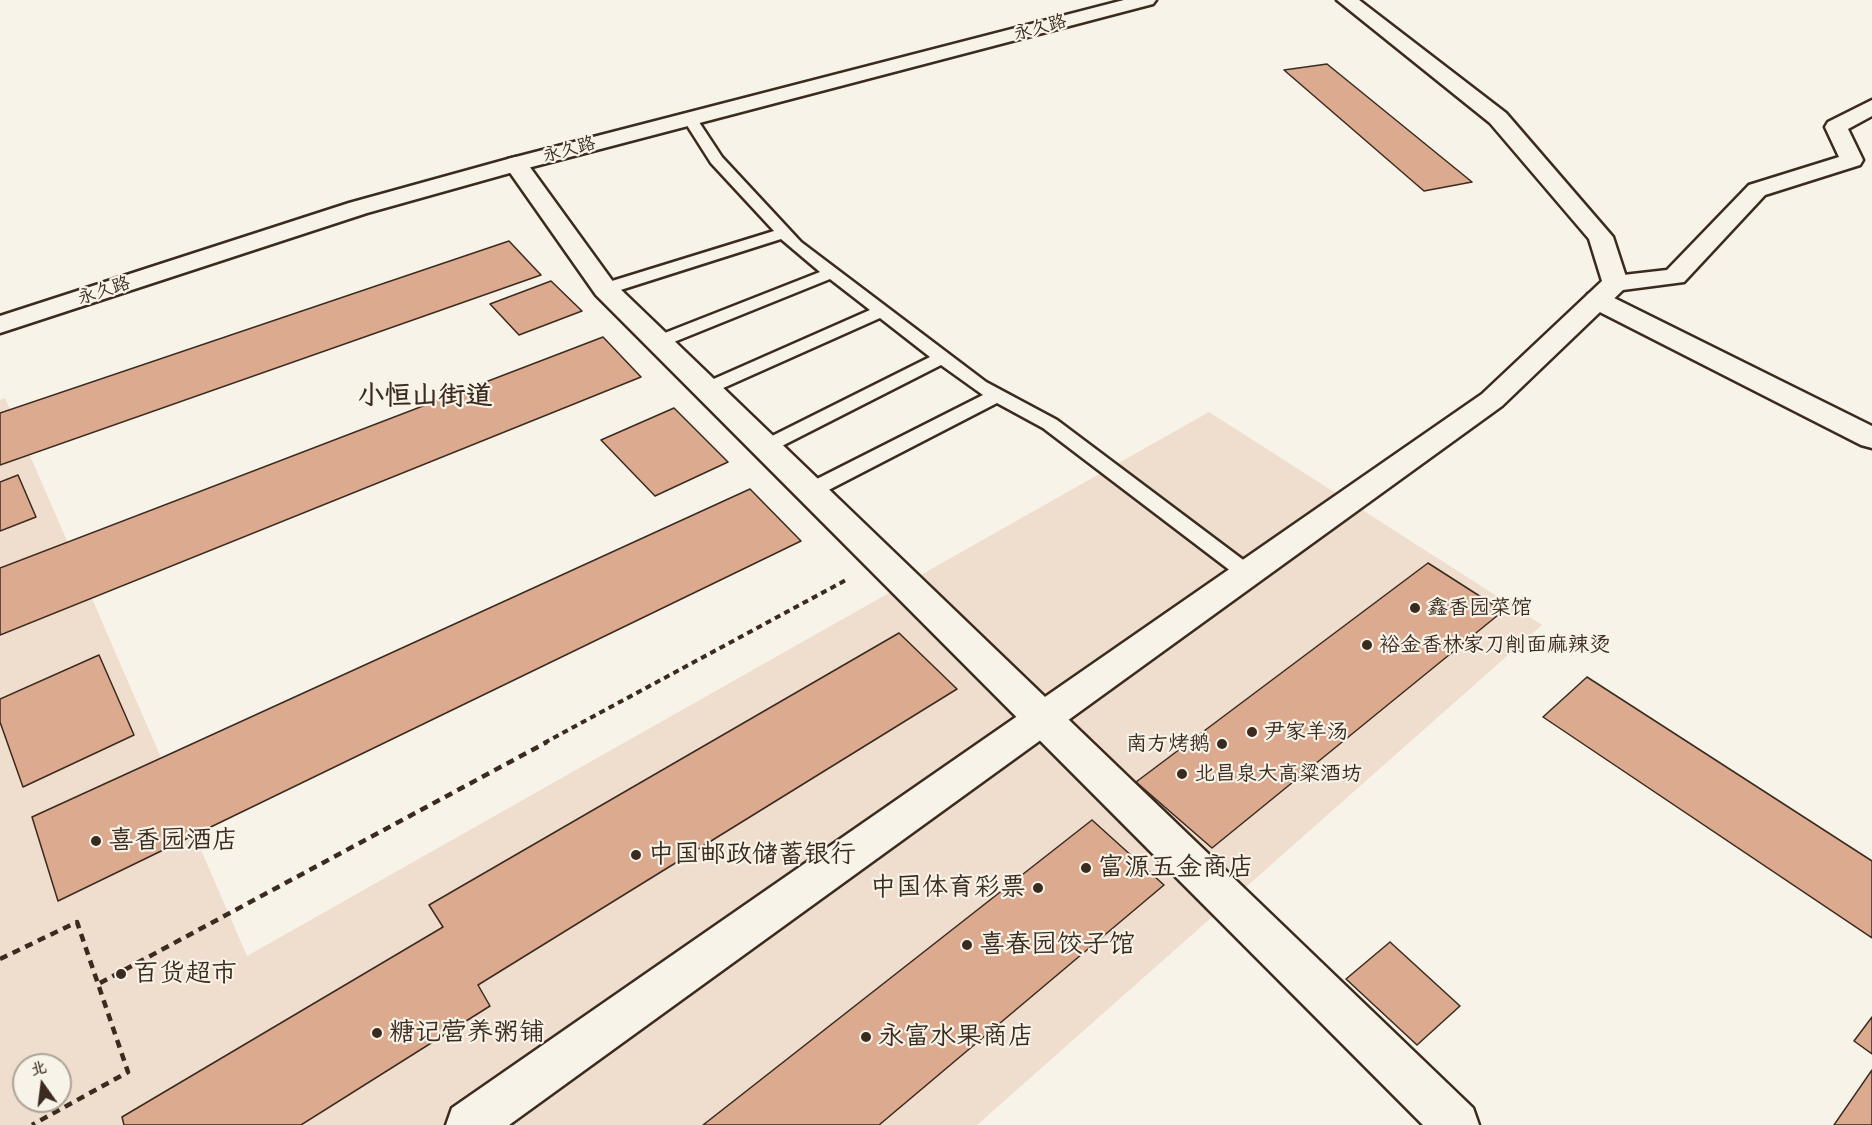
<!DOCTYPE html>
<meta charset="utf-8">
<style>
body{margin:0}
#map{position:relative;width:1872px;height:1125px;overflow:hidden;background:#f7f3e8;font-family:"Patrick Hand","LXGW WenKai TC",sans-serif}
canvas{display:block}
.north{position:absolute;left:12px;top:1053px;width:60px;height:60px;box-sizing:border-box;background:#f7f3e8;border:2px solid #aca397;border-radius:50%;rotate:346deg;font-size:16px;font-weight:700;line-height:24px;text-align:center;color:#3b2a1e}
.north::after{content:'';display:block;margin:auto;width:21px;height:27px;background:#3b2a1e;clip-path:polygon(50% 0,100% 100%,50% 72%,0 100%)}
</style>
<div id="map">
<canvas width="1872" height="1125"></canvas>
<div class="north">北</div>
</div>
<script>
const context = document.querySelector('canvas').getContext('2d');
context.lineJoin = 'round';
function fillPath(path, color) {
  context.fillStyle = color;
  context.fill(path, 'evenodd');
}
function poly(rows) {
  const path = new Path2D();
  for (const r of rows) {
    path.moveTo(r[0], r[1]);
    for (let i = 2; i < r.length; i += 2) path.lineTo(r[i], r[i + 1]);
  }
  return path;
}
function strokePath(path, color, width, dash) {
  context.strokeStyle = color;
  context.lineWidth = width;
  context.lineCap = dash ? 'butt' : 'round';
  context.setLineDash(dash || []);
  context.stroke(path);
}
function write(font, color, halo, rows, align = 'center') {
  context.font = font + ' "Patrick Hand","LXGW WenKai TC",sans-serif';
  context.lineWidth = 4.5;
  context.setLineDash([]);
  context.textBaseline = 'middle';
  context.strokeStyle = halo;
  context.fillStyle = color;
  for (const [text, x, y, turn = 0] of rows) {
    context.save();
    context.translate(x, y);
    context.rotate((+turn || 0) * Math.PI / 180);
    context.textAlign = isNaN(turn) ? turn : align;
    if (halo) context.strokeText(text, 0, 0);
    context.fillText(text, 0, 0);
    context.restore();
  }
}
fillPath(poly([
 [5,398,247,956,1209,412,1542,625,977,1125,0,1125,0,400],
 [24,1065,60,1065,60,1101,24,1101]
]), '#efddcd');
const building = poly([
 [1327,64,1472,182,1424,191,1284,70,1327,64],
 [509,241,541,275,0,465,0,413,509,241],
 [551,281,582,311,519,335,490,304,551,281],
 [603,337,641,377,0,635,0,568,603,337],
 [674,408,728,462,655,496,601,440,674,408],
 [18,475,36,517,0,531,0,482,18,475],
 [750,489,801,541,58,901,32,817,750,489],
 [1428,563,1503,611,1212,848,1136,782,1428,563],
 [899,633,957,689,478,985,490,1006,301,1125,124,1125,122,1117,443,927,429,905,899,633],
 [99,655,134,735,23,787,0,722,0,699,99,655],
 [1587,677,1872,861,1872,938,1543,717,1587,677],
 [1092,820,1164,885,879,1125,703,1125,1092,820],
 [1390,942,1460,1006,1417,1045,1346,979,1390,942],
 [1872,1017,1872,1054,1854,1041,1872,1017],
 [1872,1070,1872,1125,1834,1125,1872,1070]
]);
fillPath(building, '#dcaa8f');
strokePath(building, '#3b2a1e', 1.5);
const lane = poly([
 [690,115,695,116,722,157,801,242,986,382,1057,420,1254,568,1258,573,1254,578,1247,581,1240,578,1043,428,997,403,817,496,810,498,803,496,800,491,803,486,983,395,941,365,772,451,765,453,758,451,755,447,758,443,930,357,880,318,712,393,700,393,697,389,700,385,870,310,830,279,664,346,652,346,649,342,652,338,820,272,781,239,611,293,599,293,597,289,599,285,774,231,711,163,683,119,690,115]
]);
const street = poly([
 [1872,100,1872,116,1848,129,1863,160,1860,165,1765,195,1684,282,1615,291,1606,289,1602,283,1606,277,1667,270,1749,185,1839,157,1825,127,1828,122,1872,100],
 [516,157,524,159,614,283,1473,1108,1479,1125,1423,1125,596,295,504,164,508,159,516,157],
 [1597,292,1606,294,1872,426,1872,448,1861,445,1588,306,1584,300,1588,294,1597,292]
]);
const secondary = poly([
 [1124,0,1156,0,1153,4,524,169,367,213,0,333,0,316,349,203,508,159,1124,0],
 [1337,0,1359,0,1506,113,1613,237,1628,283,1624,289,1502,406,509,1125,446,1125,452,1108,1482,394,1602,281,1589,239,1490,123,1337,0]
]);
strokePath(lane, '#3b2a1e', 5);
strokePath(street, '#3b2a1e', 5);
strokePath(secondary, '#3b2a1e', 5);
strokePath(poly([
 [544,743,846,580]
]), '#3b2a1e', 4, [6, 4.5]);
strokePath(poly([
 [0,959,77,922,128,1072,32,1125],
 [100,983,547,742]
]), '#3b2a1e', 4.5, [8, 6]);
fillPath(lane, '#f7f3e8');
fillPath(street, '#f7f3e8');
fillPath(secondary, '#f7f3e8');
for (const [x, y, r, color] of [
 [1415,608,6,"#3b2a1e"],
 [1367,645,6,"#3b2a1e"],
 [1252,732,6,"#3b2a1e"],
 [1222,744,6,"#3b2a1e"],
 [1182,774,6,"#3b2a1e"],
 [96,841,6,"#3b2a1e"],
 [636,855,6,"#3b2a1e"],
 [1086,868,6,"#3b2a1e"],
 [1038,888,6,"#3b2a1e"],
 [967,945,6,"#3b2a1e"],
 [121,974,6,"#3b2a1e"],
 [377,1033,6,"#3b2a1e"],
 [866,1037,6,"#3b2a1e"]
]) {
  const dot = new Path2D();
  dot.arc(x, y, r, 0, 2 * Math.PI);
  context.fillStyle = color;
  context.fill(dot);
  strokePath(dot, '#f7f3e8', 2);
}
write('18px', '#3b2a1e', '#f7f3e8', [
 ["永久路",1040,28,-15],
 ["永久路",569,150,-15],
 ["永久路",104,291,-18]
]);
write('21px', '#3b2a1e', '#f7f3e8', [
 ["鑫香园菜馆",1427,608],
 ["裕金香林家刀削面麻辣烫",1379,645],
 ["尹家羊汤",1264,732],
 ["南方烤鹅",1210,744,"right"],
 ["北昌泉大高粱酒坊",1194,774]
], 'left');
write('26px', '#3b2a1e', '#f7f3e8', [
 ["喜香园酒店",108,841],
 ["中国邮政储蓄银行",648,855],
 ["富源五金商店",1098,868],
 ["中国体育彩票",1026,888,"right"],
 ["喜春园饺子馆",979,945],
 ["百货超市",133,974],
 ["糖记营养粥铺",389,1033],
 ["永富水果商店",878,1037]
], 'left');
write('bold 27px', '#3b2a1e', '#f7f3e8', [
 ["小恒山街道",425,397]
]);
</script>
